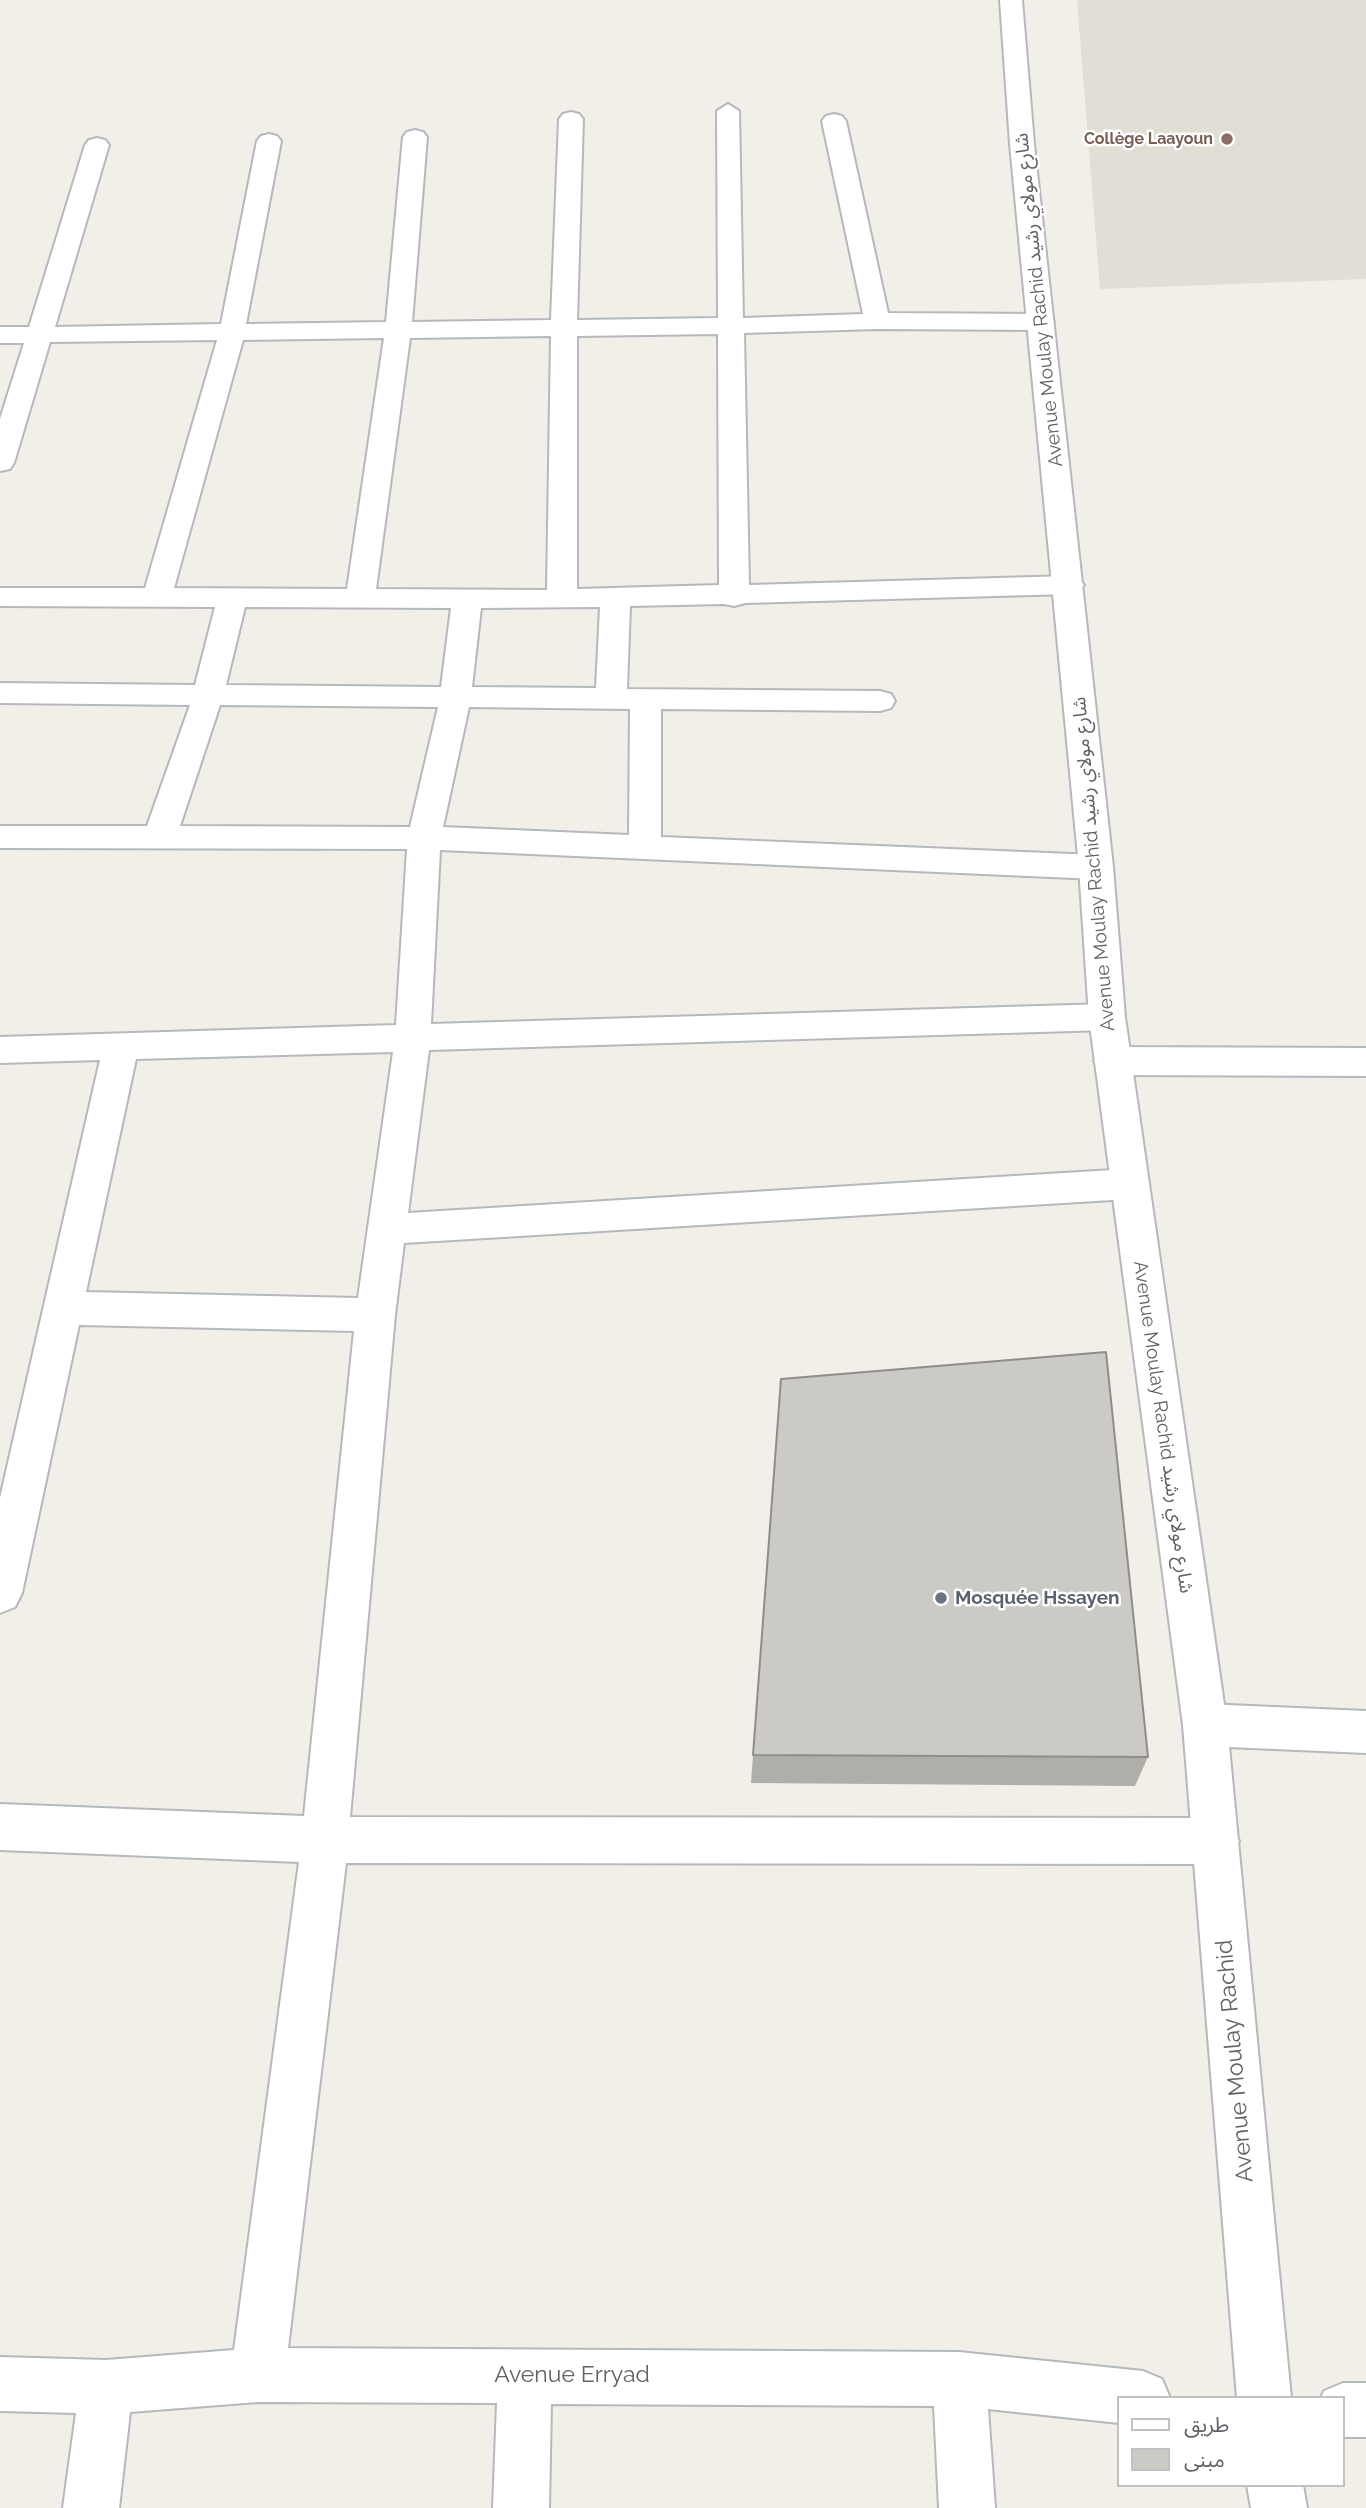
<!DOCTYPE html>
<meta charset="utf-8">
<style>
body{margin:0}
#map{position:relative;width:1366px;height:2508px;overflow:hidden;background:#f1efe8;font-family:Raleway,"Noto Sans Arabic",sans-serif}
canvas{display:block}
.legend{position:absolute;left:1117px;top:2396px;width:228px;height:91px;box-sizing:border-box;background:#fff;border:2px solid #bfc1c3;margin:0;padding:9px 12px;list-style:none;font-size:21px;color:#5f6368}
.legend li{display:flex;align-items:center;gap:14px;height:35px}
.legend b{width:35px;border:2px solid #bfc1c3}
</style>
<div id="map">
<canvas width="1366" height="2508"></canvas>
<ul class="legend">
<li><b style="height:9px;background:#fff"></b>طريق</li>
<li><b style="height:19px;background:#cccac5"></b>مبنى</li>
</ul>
</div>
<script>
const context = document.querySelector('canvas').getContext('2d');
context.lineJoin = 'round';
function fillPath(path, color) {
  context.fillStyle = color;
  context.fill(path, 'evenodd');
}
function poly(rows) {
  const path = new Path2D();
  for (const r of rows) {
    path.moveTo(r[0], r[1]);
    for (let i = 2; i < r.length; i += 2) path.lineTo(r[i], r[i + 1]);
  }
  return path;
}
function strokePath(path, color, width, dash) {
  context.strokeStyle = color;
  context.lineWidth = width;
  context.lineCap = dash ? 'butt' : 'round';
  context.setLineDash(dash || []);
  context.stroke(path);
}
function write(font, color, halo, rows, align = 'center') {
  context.font = font + ' Raleway,"Noto Sans Arabic",sans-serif';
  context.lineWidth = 5;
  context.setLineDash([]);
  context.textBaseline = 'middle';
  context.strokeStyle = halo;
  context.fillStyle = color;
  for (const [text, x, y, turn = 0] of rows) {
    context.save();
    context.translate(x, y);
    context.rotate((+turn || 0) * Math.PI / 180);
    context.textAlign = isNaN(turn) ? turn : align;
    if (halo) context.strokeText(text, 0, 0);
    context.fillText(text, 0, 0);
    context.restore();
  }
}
fillPath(poly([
 [1077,0,1366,0,1366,279,1100,289]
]), '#e1ded6');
const minor = poly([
 [728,104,739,111,743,318,863,314,822,121,826,116,834,114,842,116,846,121,888,313,1041,314,1050,317,1054,322,1050,327,1041,330,877,329,744,333,749,585,1069,576,1079,579,1084,585,1079,591,1069,594,745,603,734,606,724,604,630,606,627,689,880,691,891,694,895,701,891,708,880,711,661,709,661,837,1096,855,1108,859,1113,867,1108,875,1096,879,440,850,431,1024,1107,1004,1119,1008,1125,1017,1119,1026,1107,1030,429,1050,408,1213,1129,1169,1142,1174,1148,1184,1142,1194,1129,1199,404,1243,395,1315,350,1817,1216,1818,1232,1825,1239,1841,1232,1857,1216,1864,346,1863,288,2348,959,2352,1143,2371,1162,2379,1170,2398,1119,2398,1119,2423,988,2409,995,2508,939,2508,934,2406,551,2404,549,2508,493,2508,497,2403,258,2402,130,2412,119,2508,63,2508,76,2413,0,2411,0,2357,106,2360,234,2350,299,1862,0,1850,0,1804,304,1816,354,1331,79,1325,22,1593,15,1607,0,1613,0,1498,100,1060,0,1063,0,1037,396,1025,407,849,0,848,0,826,147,826,190,705,0,703,0,683,195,685,215,607,0,606,0,588,145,588,217,340,50,342,14,463,10,469,0,471,0,419,24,343,0,343,0,327,29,327,85,145,89,140,97,138,105,140,109,145,55,327,221,324,257,141,261,136,269,134,277,136,281,141,246,324,386,322,403,137,407,132,415,130,423,132,427,137,412,322,551,320,559,119,563,114,571,112,579,114,583,119,577,320,718,318,717,111,728,104],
 [718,334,719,585,577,589,577,336,718,334],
 [551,336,547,590,376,589,410,338,551,336],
 [384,338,347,589,174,588,243,340,384,338],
 [245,607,451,608,441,687,226,685,245,607],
 [600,607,596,688,472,687,481,608,600,607],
 [220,705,438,707,410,827,180,826,220,705],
 [469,707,630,709,629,835,443,827,469,707],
 [393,1052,358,1298,86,1292,136,1059,393,1052],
 [1112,1047,1366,1048,1366,1076,1112,1075,1099,1071,1094,1061,1099,1051,1112,1047],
 [1205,1704,1366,1711,1366,1753,1205,1746,1189,1740,1183,1725,1189,1710,1205,1704],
 [1343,2383,1366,2383,1366,2437,1343,2437,1343,2398,1321,2398,1324,2391,1343,2383]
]);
const tertiary = poly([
 [1000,0,1022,0,1034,144,1113,867,1125,1017,1227,1725,1291,2398,1237,2398,1183,1725,1089,1017,1079,867,1010,144,1000,0],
 [1247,2485,1303,2485,1307,2508,1251,2508,1247,2485]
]);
strokePath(minor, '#b5b8bc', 4);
strokePath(tertiary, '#b5b8bc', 4);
fillPath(minor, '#fff');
fillPath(tertiary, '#fff');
fillPath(poly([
 [781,1379,1148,1757,1135,1786,751,1783]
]), '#afaea9');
const building = poly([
 [1106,1352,1148,1757,753,1755,781,1379,1106,1352]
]);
fillPath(building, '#cccac5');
strokePath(building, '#8f8d8a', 2);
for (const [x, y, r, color] of [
 [1227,139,7,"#8d6e63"],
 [941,1598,7,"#6b7280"]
]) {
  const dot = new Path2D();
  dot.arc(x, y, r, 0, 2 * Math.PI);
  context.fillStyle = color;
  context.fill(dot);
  strokePath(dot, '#fff', 2.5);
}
write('bold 16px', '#785e54', '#fff', [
 ["Collège Laayoun",1213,139]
], 'right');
write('19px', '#5f6368', '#fff', [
 ["Avenue Moulay Rachid شارع مولاي رشيد",1039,300,-96],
 ["Avenue Moulay Rachid شارع مولاي رشيد",1094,864,-95],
 ["Avenue Moulay Rachid شارع مولاي رشيد",1163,1427,82]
]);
write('bold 19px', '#5b616d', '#fff', [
 ["Mosquée Hssayen",955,1598]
], 'left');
write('23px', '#5f6368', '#fff', [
 ["Avenue Moulay Rachid",1235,2061,-95],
 ["Avenue Erryad",572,2375]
]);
</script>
